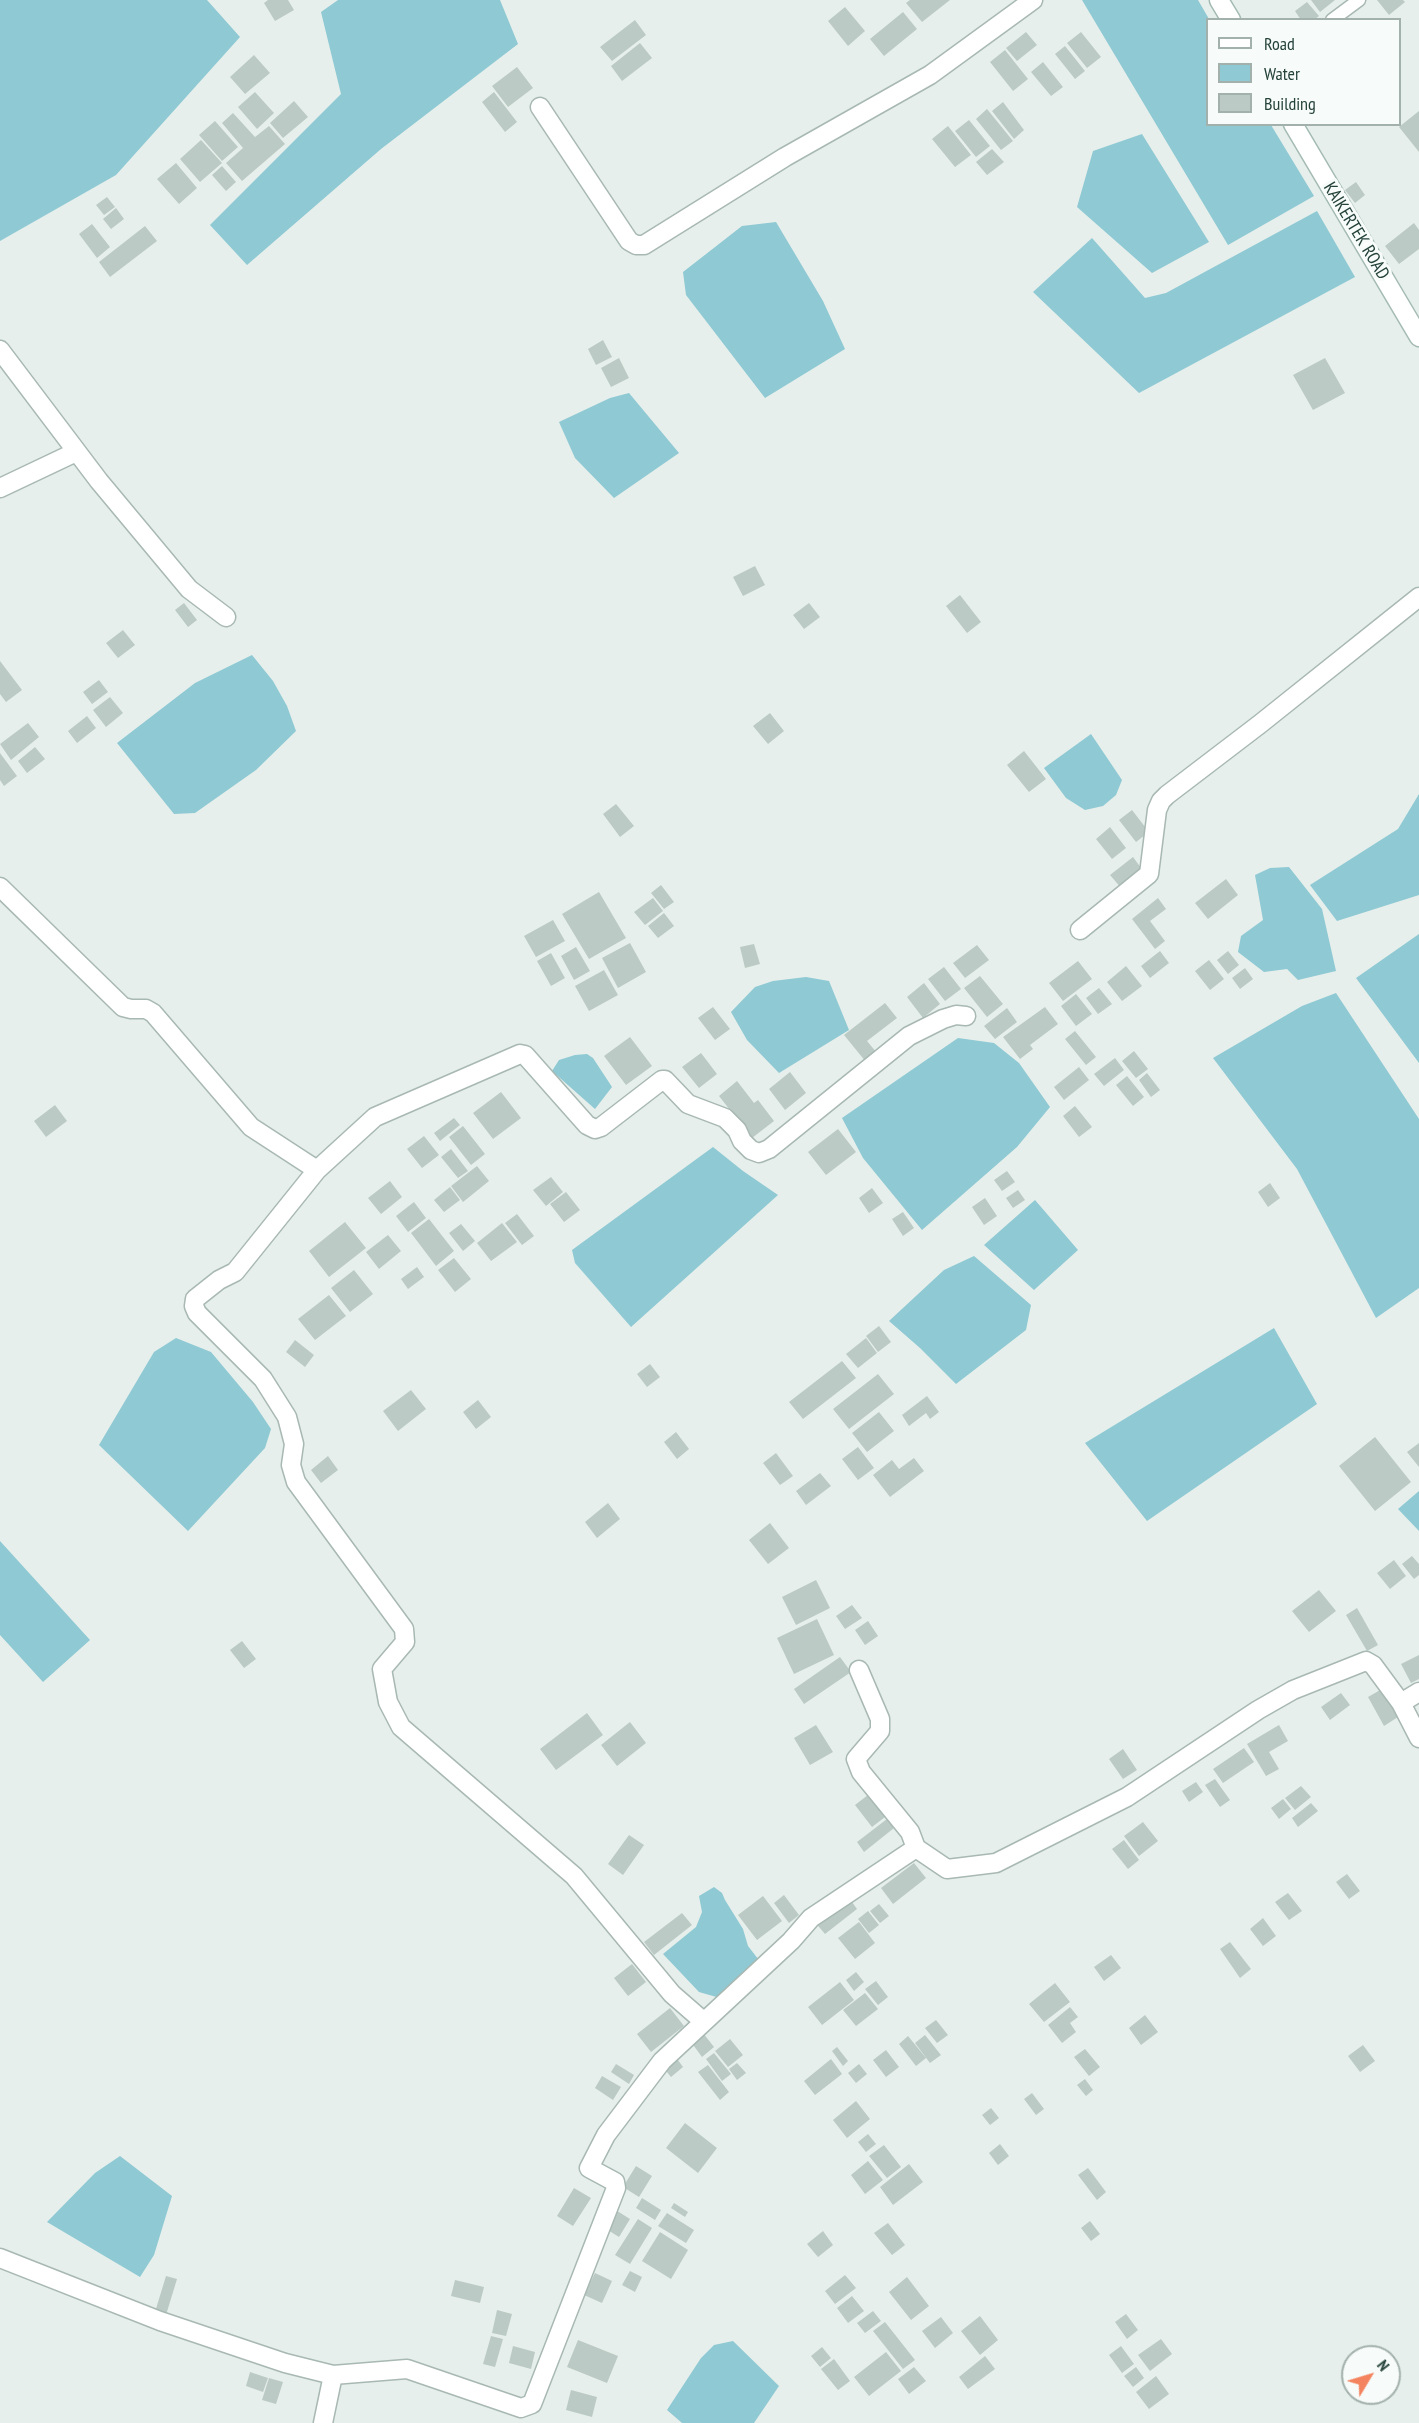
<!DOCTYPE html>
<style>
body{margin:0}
#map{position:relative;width:1419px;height:2423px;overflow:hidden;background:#e6efeb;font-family:"PT Sans Narrow",sans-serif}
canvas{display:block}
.legend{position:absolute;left:1206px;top:18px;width:195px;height:108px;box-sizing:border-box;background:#f7fbf9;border:2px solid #a3b1ad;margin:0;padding:8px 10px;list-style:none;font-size:18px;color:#24423a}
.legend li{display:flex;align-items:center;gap:12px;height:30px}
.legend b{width:30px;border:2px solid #a3b1ad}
.north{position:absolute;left:1341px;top:2345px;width:60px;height:60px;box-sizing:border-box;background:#f7fbf9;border:2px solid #a3b1ad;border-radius:50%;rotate:52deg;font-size:16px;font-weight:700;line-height:24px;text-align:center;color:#24423a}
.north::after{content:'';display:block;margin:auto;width:21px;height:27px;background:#f4845f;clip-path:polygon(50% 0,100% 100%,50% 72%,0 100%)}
</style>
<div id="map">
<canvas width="1419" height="2423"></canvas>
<ul class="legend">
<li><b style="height:8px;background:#fff"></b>Road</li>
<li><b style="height:16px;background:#8ec9d4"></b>Water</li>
<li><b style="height:16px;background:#bbcac4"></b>Building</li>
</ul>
<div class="north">N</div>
</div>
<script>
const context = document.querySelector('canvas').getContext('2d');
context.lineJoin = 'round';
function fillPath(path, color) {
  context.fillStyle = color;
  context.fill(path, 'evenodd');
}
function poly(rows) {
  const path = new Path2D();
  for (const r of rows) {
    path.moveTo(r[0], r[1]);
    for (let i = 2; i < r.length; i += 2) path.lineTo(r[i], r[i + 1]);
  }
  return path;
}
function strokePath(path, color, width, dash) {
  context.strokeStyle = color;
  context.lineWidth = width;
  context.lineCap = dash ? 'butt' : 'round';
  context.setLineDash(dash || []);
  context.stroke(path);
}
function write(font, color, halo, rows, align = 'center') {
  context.font = font + ' "PT Sans Narrow",sans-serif';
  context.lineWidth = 6;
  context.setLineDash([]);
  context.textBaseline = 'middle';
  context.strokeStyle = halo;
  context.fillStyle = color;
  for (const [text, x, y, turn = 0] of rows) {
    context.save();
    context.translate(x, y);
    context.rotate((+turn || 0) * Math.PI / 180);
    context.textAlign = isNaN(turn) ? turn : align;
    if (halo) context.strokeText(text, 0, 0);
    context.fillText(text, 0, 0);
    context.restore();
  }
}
fillPath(poly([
 [0,0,207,0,240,37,116,175,0,241],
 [338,0,500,0,518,44,381,149,247,265,210,225,341,94,321,12],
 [1082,0,1198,0,1209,19,1208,124,1271,125,1314,196,1228,245],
 [1142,134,1209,242,1152,273,1077,207,1093,151],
 [1317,211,1355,277,1139,393,1033,292,1092,238,1145,298,1166,293],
 [776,222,823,301,845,349,765,398,686,295,683,272,742,226],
 [629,393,679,453,614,498,575,458,559,422,610,398],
 [252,655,273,681,287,706,296,731,256,770,195,813,174,814,117,743,195,683],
 [1091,734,1122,780,1116,795,1103,806,1085,810,1066,798,1044,768],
 [1419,794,1419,895,1337,921,1310,885,1398,829],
 [1289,867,1322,909,1336,971,1298,980,1287,969,1264,972,1238,952,1241,936,1263,920,1255,875,1270,868],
 [1419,934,1419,1063,1356,978],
 [806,977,829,981,849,1030,779,1073,747,1040,731,1012,755,987,773,981],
 [1336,993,1419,1119,1419,1288,1376,1318,1297,1169,1213,1058,1302,1006],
 [958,1038,994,1043,1019,1063,1050,1107,1017,1147,922,1230,863,1158,842,1118],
 [587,1054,593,1058,612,1087,595,1109,552,1071,559,1060,575,1055],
 [713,1147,743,1171,778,1195,631,1327,575,1263,572,1250],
 [1035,1200,1078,1250,1034,1290,984,1245],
 [974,1256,1031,1305,1026,1330,956,1384,920,1348,889,1321,944,1270],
 [1274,1328,1317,1404,1147,1521,1085,1443],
 [176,1338,211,1352,253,1402,271,1429,265,1448,188,1531,99,1445,154,1352],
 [1419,1491,1419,1531,1398,1509],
 [0,1541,90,1640,43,1682,0,1635],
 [714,1887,722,1893,725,1900,743,1929,748,1946,762,1964,720,1998,699,1992,663,1954,696,1927,702,1912,699,1896],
 [120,2156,172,2196,154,2255,140,2277,47,2222,95,2173],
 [733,2341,779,2386,754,2423,682,2423,667,2410,701,2358,714,2345]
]), '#8ec9d4');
fillPath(poly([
 [268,0,288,0,294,10,275,21,264,3],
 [910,0,950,0,922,22,906,3],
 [1311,0,1335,0,1320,12],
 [1377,0,1403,0,1405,2,1389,15],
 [1307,2,1319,16,1314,20,1301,20,1295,11],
 [845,7,865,31,848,46,828,21],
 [903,12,917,29,884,56,870,39],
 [635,20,646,35,612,61,600,47],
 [1026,32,1037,45,1017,61,1006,48],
 [1081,32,1101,57,1087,68,1067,43],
 [640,43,652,58,622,81,611,66],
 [1065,46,1085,71,1075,79,1055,54],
 [1005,50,1028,79,1013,91,990,62],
 [254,55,270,73,245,94,230,77],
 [1043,62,1063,87,1051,96,1031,72],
 [517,67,533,88,508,107,492,86],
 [255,92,274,113,257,129,238,107],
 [494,92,517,122,505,132,482,102],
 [294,101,308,117,283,138,270,123],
 [1003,102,1024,130,1014,139,992,111],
 [987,109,1013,141,1001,150,976,119],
 [1419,111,1419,152,1399,127],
 [233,113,255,137,269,126,285,144,242,181,226,163,243,148,222,123],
 [969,120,990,146,976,157,955,131],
 [215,121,238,147,222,161,199,135],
 [948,126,971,155,955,167,932,139],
 [201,140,222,163,200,182,180,159],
 [992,149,1004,162,987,175,976,162],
 [176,163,197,188,179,204,157,179],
 [222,166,236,182,226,191,212,175],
 [1356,182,1365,195,1355,203,1345,190],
 [107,197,115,207,104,215,96,205],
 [116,208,124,219,111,229,103,219],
 [1414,223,1419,230,1419,249,1399,264,1385,246],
 [92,224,110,247,97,258,79,234],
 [145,226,157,241,110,277,99,262],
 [603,340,612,357,596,365,588,349],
 [619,358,629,378,611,387,601,368],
 [1325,358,1345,393,1313,410,1293,375],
 [755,566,765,585,743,596,733,577],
 [960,595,981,622,967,633,946,606],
 [184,603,197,620,188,627,175,610],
 [809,603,820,617,804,629,793,615],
 [123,630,135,645,118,658,106,643],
 [0,661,22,690,6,702,0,694],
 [99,680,108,692,92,704,83,692],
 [110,697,123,713,106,727,93,710],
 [770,713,784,731,768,744,753,726],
 [87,716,96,728,77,743,68,731],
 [28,723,39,737,11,760,0,744],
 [35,747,45,759,27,773,18,761],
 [1024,751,1046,779,1029,792,1007,765],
 [0,753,17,776,4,786,0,780],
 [616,804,634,826,620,837,603,814],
 [1132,810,1149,832,1136,842,1119,820],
 [1110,827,1126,848,1112,859,1096,839],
 [1133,857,1144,872,1122,889,1110,875],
 [1226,879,1238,895,1208,919,1195,903],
 [661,885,674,902,664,909,651,893],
 [599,892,626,938,589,959,562,914],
 [653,898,663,911,645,925,634,912],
 [1158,898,1166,909,1150,921,1165,941,1155,949,1132,919],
 [664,913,674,926,658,938,648,926],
 [553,920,565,941,536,957,524,936],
 [630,943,646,972,618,988,602,958],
 [754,944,760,964,745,968,740,947],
 [977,945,989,960,965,978,953,963],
 [576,947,590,971,574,980,561,956],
 [1160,951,1169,963,1150,978,1141,966],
 [1228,951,1239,965,1228,974,1217,960],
 [551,953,565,978,551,986,537,961],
 [1209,960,1224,979,1210,990,1195,971],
 [1078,961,1092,979,1063,1001,1049,983],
 [1126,966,1142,986,1122,1001,1107,982],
 [944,967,961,989,945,1001,928,979],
 [1245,968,1253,979,1240,989,1232,978],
 [604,970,618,995,589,1011,575,986],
 [980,976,1003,1004,987,1017,964,988],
 [924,983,940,1004,923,1018,907,997],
 [1099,988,1112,1004,1098,1014,1086,998],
 [1076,994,1092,1014,1076,1026,1061,1006],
 [885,1003,897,1018,867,1041,877,1053,866,1062,844,1035],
 [713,1007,730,1029,715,1040,698,1018],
 [1045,1007,1058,1024,1030,1045,1033,1049,1020,1059,1003,1037],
 [1007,1008,1017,1022,995,1039,984,1026],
 [1075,1031,1096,1057,1086,1065,1065,1039],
 [630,1037,652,1066,626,1085,604,1056],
 [1134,1051,1148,1069,1136,1078,1122,1061],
 [701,1053,717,1074,699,1088,682,1067],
 [1115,1058,1124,1070,1104,1086,1094,1074],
 [1079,1067,1089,1080,1064,1100,1054,1087],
 [790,1072,806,1093,785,1110,769,1089],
 [1147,1073,1160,1090,1151,1097,1139,1080],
 [1127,1076,1144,1097,1133,1106,1116,1085],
 [737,1081,754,1103,758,1100,774,1121,752,1138,719,1096],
 [501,1092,521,1118,493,1139,473,1113],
 [55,1105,67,1121,46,1137,34,1121],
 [1075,1106,1092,1127,1079,1137,1063,1116],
 [454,1118,460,1125,440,1141,434,1133],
 [463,1126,485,1154,471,1165,449,1137],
 [838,1129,856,1152,826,1175,808,1152],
 [424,1136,439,1155,422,1168,407,1149],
 [451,1149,468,1171,458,1178,441,1157],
 [477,1166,489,1181,463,1202,451,1186],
 [1007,1171,1015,1182,1002,1191,994,1180],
 [551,1177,563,1192,546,1206,533,1190],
 [390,1181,402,1197,381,1214,368,1198],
 [1270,1183,1280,1198,1268,1207,1258,1192],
 [450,1187,460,1200,444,1212,434,1200],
 [872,1188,883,1203,869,1213,859,1198],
 [1018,1190,1025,1200,1013,1208,1006,1198],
 [566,1192,580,1210,564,1222,550,1204],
 [985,1198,997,1216,984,1225,972,1207],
 [414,1202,426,1218,408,1232,396,1216],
 [903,1212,914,1228,903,1236,892,1219],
 [517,1214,534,1236,522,1245,505,1223],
 [429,1219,454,1251,436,1266,411,1233],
 [345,1222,366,1248,329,1277,309,1251],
 [502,1223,517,1242,491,1261,477,1243],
 [461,1224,475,1241,463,1251,449,1233],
 [388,1235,401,1251,379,1269,366,1252],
 [454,1258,471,1279,455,1292,438,1270],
 [417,1267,424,1277,408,1289,401,1279],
 [354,1270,373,1294,350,1312,331,1288],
 [329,1295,346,1316,315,1340,298,1319],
 [879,1326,891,1342,878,1352,866,1336],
 [866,1338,877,1353,858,1368,846,1354],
 [295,1340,314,1355,305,1367,286,1352],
 [842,1361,856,1378,803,1419,789,1402],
 [650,1364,660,1377,647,1387,637,1374],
 [878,1374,894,1394,849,1429,833,1409],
 [411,1390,426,1409,398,1431,383,1411],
 [927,1396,939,1412,930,1419,926,1413,909,1426,902,1415],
 [478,1400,491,1417,476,1429,463,1412],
 [879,1412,894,1431,867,1452,852,1433],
 [676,1432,689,1449,677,1459,664,1442],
 [1375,1437,1411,1482,1375,1511,1339,1466],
 [1419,1443,1419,1467,1407,1452],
 [858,1447,874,1468,858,1480,842,1459],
 [776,1453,793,1476,780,1485,763,1463],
 [328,1456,338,1470,321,1483,311,1470],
 [914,1458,924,1471,890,1497,873,1475,892,1460,899,1469],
 [820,1473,831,1486,806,1505,796,1491],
 [608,1503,620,1519,597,1538,585,1522],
 [770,1523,789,1548,768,1564,749,1540],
 [1412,1556,1419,1564,1419,1575,1414,1579,1402,1564],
 [1394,1560,1406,1576,1390,1589,1377,1573],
 [816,1580,830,1608,796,1625,782,1597],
 [1319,1590,1336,1611,1309,1632,1292,1611],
 [852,1605,862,1618,845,1629,836,1616],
 [1357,1608,1378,1645,1367,1651,1346,1615],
 [817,1619,834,1655,794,1674,777,1638],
 [868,1621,878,1636,865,1645,855,1630],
 [242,1641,256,1659,244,1668,230,1650],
 [1419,1655,1419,1679,1411,1683,1401,1664],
 [840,1657,851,1672,804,1704,794,1689],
 [1382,1689,1398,1717,1384,1726,1368,1697],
 [1341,1693,1350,1705,1330,1720,1321,1707],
 [587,1713,603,1735,556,1770,540,1749],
 [630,1722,646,1743,617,1766,601,1745],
 [816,1725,833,1752,810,1765,794,1738],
 [1279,1725,1288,1741,1269,1752,1279,1769,1266,1776,1247,1744],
 [1244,1748,1254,1762,1223,1783,1213,1769],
 [1123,1749,1137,1770,1123,1779,1109,1759],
 [1215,1779,1230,1800,1220,1807,1205,1785],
 [1196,1782,1203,1792,1189,1802,1182,1791],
 [1301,1786,1311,1797,1295,1810,1285,1798],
 [868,1795,885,1817,872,1827,855,1805],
 [1283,1799,1291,1809,1279,1819,1271,1808],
 [1311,1803,1318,1811,1298,1827,1292,1818],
 [887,1819,894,1828,864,1852,857,1842],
 [1143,1822,1158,1841,1139,1856,1124,1836],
 [629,1835,644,1845,623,1875,608,1864],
 [1124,1840,1139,1860,1128,1869,1112,1849],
 [914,1863,926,1878,893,1904,881,1888],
 [1347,1874,1360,1891,1349,1899,1336,1882],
 [1288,1893,1302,1911,1289,1920,1275,1902],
 [784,1895,799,1915,789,1923,774,1903],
 [847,1895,857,1909,825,1934,814,1921],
 [763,1896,782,1921,757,1940,738,1915],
 [879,1904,889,1916,880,1923,870,1911],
 [868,1911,879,1925,869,1933,858,1919],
 [682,1913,692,1925,654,1955,644,1942],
 [1263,1918,1276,1936,1263,1946,1250,1929],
 [859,1922,875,1943,855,1959,838,1938],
 [1230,1942,1251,1969,1240,1978,1220,1949],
 [1111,1955,1121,1968,1104,1981,1094,1967],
 [632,1964,646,1982,628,1996,614,1978],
 [856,1972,864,1982,854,1991,846,1980],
 [876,1981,888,1997,878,2005,865,1989],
 [840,1982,854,2000,822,2025,808,2007],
 [1055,1983,1070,2002,1044,2022,1029,2004],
 [865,1993,878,2009,856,2026,843,2010],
 [1070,2007,1078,2017,1070,2023,1076,2032,1062,2043,1048,2025],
 [670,2008,684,2026,651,2052,637,2034],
 [1145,2015,1158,2032,1141,2045,1129,2028],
 [936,2020,948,2035,937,2043,925,2028],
 [703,2033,714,2047,702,2057,691,2042],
 [925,2035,941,2055,930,2063,915,2043],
 [908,2036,926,2058,916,2066,899,2044],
 [730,2039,743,2055,728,2067,715,2051],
 [1363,2045,1375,2061,1360,2072,1348,2056],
 [837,2047,848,2061,843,2066,832,2051],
 [1085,2049,1100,2067,1089,2076,1074,2057],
 [886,2050,899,2067,886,2077,873,2060],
 [714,2053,731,2074,722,2081,706,2059],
 [675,2056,683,2067,671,2077,662,2066],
 [831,2059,842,2074,815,2095,804,2081],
 [737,2063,746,2073,737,2080,729,2069],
 [616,2064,634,2075,629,2084,611,2072],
 [859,2064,867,2074,856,2083,848,2073],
 [708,2065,729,2092,720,2100,698,2072],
 [602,2076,621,2087,613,2100,595,2088],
 [1085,2079,1093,2090,1086,2096,1077,2085],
 [1032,2093,1044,2109,1036,2115,1024,2099],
 [856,2101,870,2119,847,2138,833,2120],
 [991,2108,999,2118,990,2125,982,2115],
 [685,2123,717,2148,698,2173,666,2148],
 [868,2134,876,2144,866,2152,858,2142],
 [1000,2144,1009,2156,998,2165,989,2153],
 [884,2145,901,2167,887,2178,869,2156],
 [868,2161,883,2180,865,2194,851,2175],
 [909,2164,923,2182,893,2205,880,2187],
 [636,2166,652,2176,639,2197,623,2187],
 [1088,2168,1106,2192,1097,2200,1078,2175],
 [574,2188,591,2198,573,2226,557,2216],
 [642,2198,661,2210,655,2220,636,2208],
 [674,2203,688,2212,685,2217,671,2208],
 [614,2209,630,2219,619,2237,603,2227],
 [667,2213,694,2230,686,2243,658,2226],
 [638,2219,652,2228,630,2264,615,2255],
 [1090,2221,1100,2234,1091,2241,1081,2228],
 [888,2223,905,2245,892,2255,874,2233],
 [823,2231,833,2245,818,2257,807,2244],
 [660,2232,688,2250,671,2279,642,2261],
 [630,2271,642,2277,635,2292,622,2285],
 [595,2273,612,2281,602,2303,584,2295],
 [845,2275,856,2288,835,2304,825,2291],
 [166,2276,177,2279,166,2315,155,2312],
 [907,2277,929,2306,911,2320,889,2292],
 [455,2280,484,2287,480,2303,451,2296],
 [852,2296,864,2311,848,2323,837,2308],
 [497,2310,512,2314,506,2336,492,2333],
 [873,2311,881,2321,865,2333,857,2323],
 [1126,2314,1138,2330,1127,2339,1115,2322],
 [980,2316,998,2340,980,2355,961,2331],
 [941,2317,953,2333,935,2348,922,2331],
 [885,2322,915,2360,903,2369,873,2331],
 [491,2336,503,2339,495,2367,483,2364],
 [1161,2339,1172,2354,1150,2371,1138,2355],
 [578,2340,618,2356,607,2383,567,2367],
 [513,2346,535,2352,531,2369,509,2363],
 [1121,2346,1134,2364,1122,2373,1109,2355],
 [822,2347,831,2358,820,2367,811,2356],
 [886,2352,901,2371,869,2396,854,2377],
 [985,2356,995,2369,968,2389,959,2377],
 [834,2359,850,2381,838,2390,821,2369],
 [914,2367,926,2381,909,2394,898,2379],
 [1136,2367,1144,2378,1133,2387,1124,2376],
 [250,2372,268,2378,263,2392,246,2386],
 [1156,2376,1169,2394,1149,2409,1136,2392],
 [269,2378,283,2382,276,2404,262,2400],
 [571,2390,597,2397,592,2417,566,2410]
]), '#bbcac4');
const lane = poly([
 [1332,20,1359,0]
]);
const street = poly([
 [540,107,629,241,636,245,644,245,785,157,930,75,1033,0],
 [0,350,99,481,189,589,226,617],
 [0,488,76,452],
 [0,887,123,1007,131,1009,146,1009,153,1013,251,1127,317,1170,235,1272,219,1280,195,1299,194,1306,197,1313,263,1379,287,1417,294,1444,291,1465,296,1482,404,1629,405,1642,382,1669,388,1702,401,1727,574,1876,672,1994,703,2021],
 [1080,930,1149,874,1157,810,1161,801,1167,795,1260,724,1419,597],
 [317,1170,375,1117,520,1054,525,1055,587,1125,595,1129,601,1127,662,1080,665,1080,688,1104,725,1118,737,1130,742,1141,751,1150,759,1153,769,1149,909,1036,943,1019,956,1015,966,1016],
 [859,1670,880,1719,880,1731,856,1759,861,1772,910,1832,916,1848,947,1869,996,1863,1127,1797,1258,1710,1293,1690,1366,1661,1373,1665,1401,1703,1419,1692],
 [1401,1703,1419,1738],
 [0,2258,160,2321,285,2363,333,2375,407,2369,521,2408,532,2404,616,2188,615,2182,589,2168,606,2135,662,2061,791,1941,811,1918,916,1848],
 [323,2423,333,2375]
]);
const secondary = poly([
 [1219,0,1231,20],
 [1293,124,1419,337]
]);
strokePath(lane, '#a8b8b2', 15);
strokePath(street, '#a8b8b2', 21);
strokePath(secondary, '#a4bbb3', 21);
strokePath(lane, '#fff', 12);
strokePath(street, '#fff', 18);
strokePath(secondary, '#fff', 18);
write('18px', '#24423a', '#f7fbf9', [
 ["KAIKERTEK ROAD",1356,231,59]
]);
</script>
